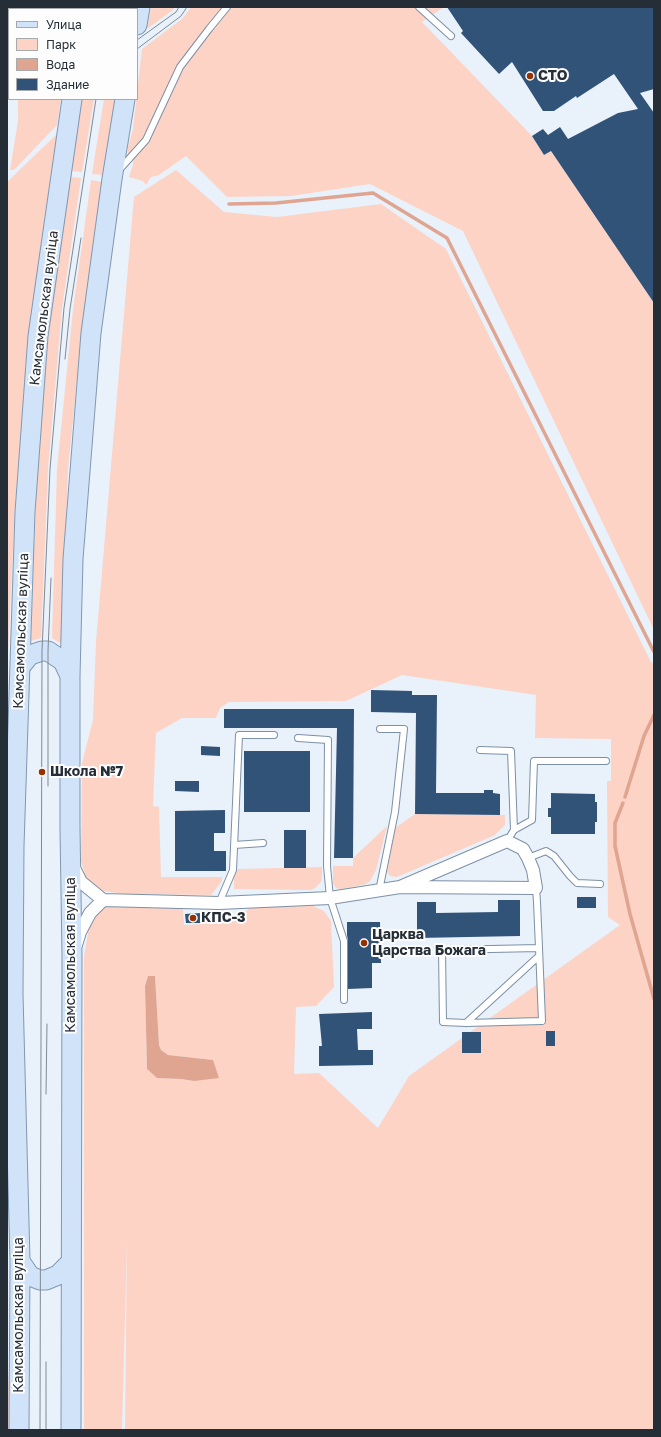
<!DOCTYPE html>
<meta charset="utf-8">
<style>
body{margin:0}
#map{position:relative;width:661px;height:1437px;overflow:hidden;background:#e9f1fb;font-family:"Golos Text",sans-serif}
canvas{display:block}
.frame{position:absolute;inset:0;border:8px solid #252d36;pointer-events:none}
.legend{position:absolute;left:8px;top:8px;width:130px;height:92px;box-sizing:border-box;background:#fdfdfd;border:1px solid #a7aaad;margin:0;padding:5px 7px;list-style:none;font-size:12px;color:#252d36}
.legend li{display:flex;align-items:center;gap:8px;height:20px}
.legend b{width:20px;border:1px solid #a7aaad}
</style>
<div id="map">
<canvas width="661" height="1437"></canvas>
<div class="frame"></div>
<ul class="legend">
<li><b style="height:5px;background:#d1e3f8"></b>Улица</li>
<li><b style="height:11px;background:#fcd3c5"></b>Парк</li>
<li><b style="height:11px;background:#dfa591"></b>Вода</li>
<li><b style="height:11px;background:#315378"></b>Здание</li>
</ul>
</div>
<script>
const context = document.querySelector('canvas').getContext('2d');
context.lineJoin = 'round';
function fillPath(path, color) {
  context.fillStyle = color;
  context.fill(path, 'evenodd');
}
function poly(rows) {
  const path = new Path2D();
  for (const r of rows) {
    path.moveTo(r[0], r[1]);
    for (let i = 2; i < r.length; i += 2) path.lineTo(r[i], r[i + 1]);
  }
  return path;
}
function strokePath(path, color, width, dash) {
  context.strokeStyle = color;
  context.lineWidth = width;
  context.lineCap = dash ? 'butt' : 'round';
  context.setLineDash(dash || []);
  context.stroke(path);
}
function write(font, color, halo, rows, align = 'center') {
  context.font = font + ' "Golos Text",sans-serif';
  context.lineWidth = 4;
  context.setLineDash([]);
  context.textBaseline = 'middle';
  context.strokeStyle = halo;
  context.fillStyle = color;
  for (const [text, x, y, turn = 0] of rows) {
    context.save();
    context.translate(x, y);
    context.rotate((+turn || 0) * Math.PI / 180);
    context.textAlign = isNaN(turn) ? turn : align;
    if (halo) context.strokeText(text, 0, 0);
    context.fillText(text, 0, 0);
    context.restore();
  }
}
fillPath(poly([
 [22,7,76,7,75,9,22,9],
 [96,7,129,7,129,9,96,9],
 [151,7,175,7,173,10,147,29],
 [191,7,444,7,422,22,532,136,544,155,551,151,654,303,654,630,463,231,370,184,291,196,227,197,186,156,159,175,151,177,146,185,143,181,129,177,133,165,134,152,128,154,128,147,133,129,142,49,183,18],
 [18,99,61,99,57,125,14,170,10,170,18,121],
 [82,99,94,99,82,172,70,171],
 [104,99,115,99,103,175,92,174],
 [57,134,43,228,27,353,15,506,7,674,7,182],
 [176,170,224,212,277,217,381,204,446,249,651,662,654,664,654,1430,125,1430,127,1240,122,1430,84,1430,84,957,90,921,102,905,183,909,184,925,203,924,203,919,238,916,252,907,313,906,324,911,331,921,334,987,316,1006,296,1007,294,1074,319,1073,378,1128,409,1076,620,925,608,917,607,781,611,781,611,739,535,738,536,695,402,675,346,701,229,702,220,708,216,718,182,718,156,733,153,806,159,807,161,877,222,877,222,881,211,895,125,894,96,890,86,877,81,861,82,763,93,720,96,642,134,197],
 [148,976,155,977,159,1045,161,1050,168,1055,213,1060,194,1081,181,1079,157,1078,147,1069,145,986],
 [69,177,81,178,62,308,48,469,41,638,31,641,37,469,51,307],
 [91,180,102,182,84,310,68,469,65,558,65,646,52,638,57,469,73,310],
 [415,814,505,815,505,825,495,835,397,877,390,876,387,872,395,828],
 [387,826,376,870,370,881,366,884,348,888,339,889,335,887,333,883,333,866,353,866,353,858],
 [322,867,322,877,321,882,315,888,311,890,234,889,234,874,238,869],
 [7,1362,8,1367,11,1430,7,1430]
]), '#fcd3c5');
fillPath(poly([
 [148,976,155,976,159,1045,161,1050,168,1055,213,1060,219,1078,194,1081,181,1079,157,1078,147,1069,145,986]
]), '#dfa591');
strokePath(poly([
 [229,204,276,203,373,193,447,238,654,652],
 [625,797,644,736,654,715],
 [623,803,615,823,615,846,630,914,654,999]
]), '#dfa591', 3.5);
fillPath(poly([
 [447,7,654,7,654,89,640,93,654,113,654,303,551,151,544,155,532,136,543,129,548,135,560,127,568,139,618,113,638,109,614,74,577,98,576,96,554,111,543,111,512,62,499,74,461,33,463,31],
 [371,690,412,691,412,695,437,695,436,793,484,793,484,790,493,790,493,793,500,794,500,815,415,814,416,713,371,712],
 [224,709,354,709,353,858,334,858,337,728,224,728],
 [201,746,220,747,220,756,201,755],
 [244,751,310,751,310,812,244,812],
 [175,781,199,781,199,792,175,791],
 [551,793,595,794,595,802,597,802,597,822,595,822,595,834,551,834,551,817,548,817,548,808,551,808],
 [225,810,225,833,214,833,214,851,226,851,226,871,175,871,175,811],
 [284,830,306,830,306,868,284,868],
 [577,897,596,897,596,908,577,908],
 [498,900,520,900,520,936,417,938,417,902,436,902,436,913,498,912],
 [201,913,202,923,186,923,185,914],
 [347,922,380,922,381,963,372,963,372,988,348,989,348,941,347,935],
 [372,1012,372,1029,357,1029,358,1050,373,1050,373,1065,319,1066,319,1046,322,1046,319,1014],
 [546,1031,555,1031,555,1046,546,1046],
 [462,1032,481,1032,481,1053,462,1053]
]), '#315378');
const service = poly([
 [419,7,451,36],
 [119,170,146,140,180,67,209,29,227,7],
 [298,738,328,740,327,866,330,898,344,941,344,1000],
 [480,750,511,751,514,830,507,841],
 [514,830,532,820,534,761,606,761],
 [234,845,263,843],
 [528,858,546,851,554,856,570,876,577,883,600,884],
 [536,888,537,902,539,948,542,1021,466,1023,443,1022,442,950,539,948],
 [379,891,395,812,404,729,380,729],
 [219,903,233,870,239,735,274,735],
 [466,1023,539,956]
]);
const minor = poly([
 [73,866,81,882,103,900,219,903,330,898,400,887,507,841,523,849,528,858,533,870,536,888,400,887],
 [76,945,80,932,90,913,103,900]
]);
const primary = poly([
 [86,9,86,7],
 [137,25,140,7],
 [20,667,30,655,42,651,48,651,63,661,70,676],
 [20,1261,30,1276,40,1280,46,1280,58,1275,71,1262],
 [19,1430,20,1261,13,994,14,846,25,512,38,336,72,99],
 [71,1430,72,957,70,828,70,676,73,559,91,333,112,179,125,99]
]);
strokePath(service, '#7d90a6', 8);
strokePath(minor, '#7d90a6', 14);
strokePath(primary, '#8198b1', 21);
strokePath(service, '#fff', 6);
strokePath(minor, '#fff', 12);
strokePath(primary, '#d1e3f8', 19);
strokePath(poly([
 [137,40,176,12,179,7],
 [137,49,181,16,187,7],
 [65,359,70,309,81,238],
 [48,786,48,651,51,578],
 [46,1094,47,1024],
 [46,1362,46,1430],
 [40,1430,42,651,50,469,64,308,96,99]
]), '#818993', 1);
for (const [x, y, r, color] of [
 [530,76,4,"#963200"],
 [42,772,4,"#963200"],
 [193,918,4,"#963200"],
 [364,943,4,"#963200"]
]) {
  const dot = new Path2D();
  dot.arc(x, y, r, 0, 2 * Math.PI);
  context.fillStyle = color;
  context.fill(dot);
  strokePath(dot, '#fdfdfd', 1.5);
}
write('bold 14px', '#252d36', '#fdfdfd', [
 ["СТО",538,76],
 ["Школа №7",50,772],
 ["КПС-3",201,918],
 ["Царква",372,935],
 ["Царства Божага",372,951]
], 'left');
write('14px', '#252d36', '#fdfdfd', [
 ["Камсамольская вуліца",44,308,-83],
 ["Камсамольская вуліца",21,631,-88],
 ["Камсамольская вуліца",71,955,-90],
 ["Камсамольская вуліца",19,1315,-90]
]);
</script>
